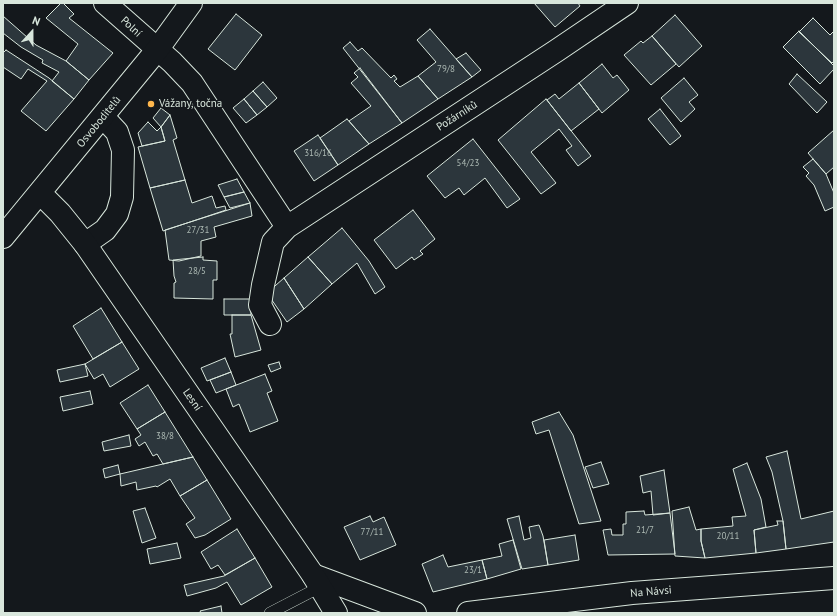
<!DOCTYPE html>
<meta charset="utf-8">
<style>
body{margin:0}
#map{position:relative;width:837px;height:616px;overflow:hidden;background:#14181c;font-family:"PT Sans",sans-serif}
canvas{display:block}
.frame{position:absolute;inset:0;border:4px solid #d8e6dc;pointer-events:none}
.north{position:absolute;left:12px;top:12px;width:40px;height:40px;-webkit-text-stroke:3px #14181c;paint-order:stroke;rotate:21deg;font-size:11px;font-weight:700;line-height:16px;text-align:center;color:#d8e6dc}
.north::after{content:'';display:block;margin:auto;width:14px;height:18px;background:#d8e6dc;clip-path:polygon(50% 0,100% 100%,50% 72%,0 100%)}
</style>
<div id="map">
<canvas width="837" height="616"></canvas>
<div class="frame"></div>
<div class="north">N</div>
</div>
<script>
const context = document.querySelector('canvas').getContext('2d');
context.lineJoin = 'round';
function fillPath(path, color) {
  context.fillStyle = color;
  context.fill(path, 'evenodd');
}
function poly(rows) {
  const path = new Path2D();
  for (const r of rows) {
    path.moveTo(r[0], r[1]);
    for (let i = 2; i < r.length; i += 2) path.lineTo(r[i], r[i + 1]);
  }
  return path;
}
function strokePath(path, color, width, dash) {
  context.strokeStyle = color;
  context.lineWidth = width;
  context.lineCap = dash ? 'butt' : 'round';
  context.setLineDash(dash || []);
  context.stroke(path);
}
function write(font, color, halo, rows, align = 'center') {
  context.font = font + ' "PT Sans",sans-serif';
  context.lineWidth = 3;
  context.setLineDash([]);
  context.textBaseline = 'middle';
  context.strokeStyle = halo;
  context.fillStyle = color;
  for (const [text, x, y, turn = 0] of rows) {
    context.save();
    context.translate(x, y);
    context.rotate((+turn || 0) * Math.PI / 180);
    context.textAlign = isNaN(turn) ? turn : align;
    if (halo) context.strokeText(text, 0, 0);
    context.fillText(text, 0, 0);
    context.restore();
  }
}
const building = poly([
 [61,3,63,3,74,14,69,18,113,53,89,80,66,61,78,44,46,18,61,3],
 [534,3,578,3,580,6,555,27,534,3],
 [236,14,262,35,235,70,208,49,236,14],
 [675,15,702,46,679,67,652,36,675,15],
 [3,16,36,45,66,61,89,80,74,99,52,81,59,72,42,63,43,60,21,47,3,33,3,16],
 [813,18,830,35,834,31,834,61,832,63,799,32,813,18],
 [430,29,472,77,438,99,418,76,436,62,417,40,430,29],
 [799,31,834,66,834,69,820,84,783,47,799,31],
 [652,36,676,64,651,85,624,55,641,41,643,43,652,36],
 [350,42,358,51,362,48,391,78,394,75,397,79,394,81,400,87,418,76,438,99,402,123,343,48,350,42],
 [6,50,49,78,74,99,46,131,21,111,47,81,28,69,21,79,3,67,3,53,6,50],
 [466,53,481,70,472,77,456,59,466,53],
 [602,64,613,78,617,75,629,90,602,113,579,83,602,64],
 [360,68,402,123,369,144,349,121,371,106,351,83,358,77,354,73,360,68],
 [797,74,827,102,817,113,789,84,797,74],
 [684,78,698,95,689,102,695,109,681,122,661,98,684,78],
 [263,82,277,98,267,107,253,91,263,82],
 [579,83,599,109,571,131,547,100,555,94,559,99,579,83],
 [253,91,267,107,257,115,244,99,253,91],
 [244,99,257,115,246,123,233,108,244,99],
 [546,99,591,156,578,166,566,150,572,146,559,129,531,152,556,183,541,194,498,140,546,99],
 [161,108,170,115,161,127,153,118,161,108],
 [660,109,681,136,670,145,648,119,660,109],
 [170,115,177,138,173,140,185,180,150,188,138,147,165,141,161,127,170,115],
 [347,119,369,144,338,165,320,138,347,119],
 [148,122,157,131,161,127,165,141,142,146,138,133,148,122],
 [834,130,834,167,826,174,808,153,834,130],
 [318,135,338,165,314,181,294,151,318,135],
 [473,139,520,199,507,208,485,178,464,195,459,188,445,198,427,176,473,139],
 [813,159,826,174,834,193,834,207,825,211,814,185,806,176,809,173,803,167,813,159],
 [237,179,244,192,224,197,218,185,237,179],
 [185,180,192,203,212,196,216,208,225,206,226,210,163,231,150,188,185,180],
 [244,192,250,203,230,208,224,197,244,192],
 [250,203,252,216,214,227,216,237,201,241,201,256,179,261,169,260,165,230,250,203],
 [413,210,435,239,420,251,423,254,414,260,412,257,396,269,374,240,413,210],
 [342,228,369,261,385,287,375,294,357,263,332,284,308,257,342,228],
 [203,257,203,260,217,261,217,280,213,280,213,299,174,298,174,283,176,282,174,276,173,260,203,257],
 [308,257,332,284,304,309,284,278,308,257],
 [284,278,304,309,287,322,267,293,284,278],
 [224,299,251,299,251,315,224,315,224,299],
 [101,308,122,342,93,359,73,326,101,308],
 [232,315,251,315,261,350,235,357,230,334,232,334,232,315],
 [122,342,139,369,110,387,103,374,94,379,85,364,122,342],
 [225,358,231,372,207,381,201,368,225,358],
 [279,362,281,368,271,372,268,365,279,362],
 [85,364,88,376,60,382,57,370,85,364],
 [231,372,236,385,216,393,210,380,231,372],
 [265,374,272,391,267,393,278,421,250,432,239,404,233,407,226,389,265,374],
 [148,385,165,412,137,429,120,403,148,385],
 [90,391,93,404,63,411,60,397,90,391],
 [165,412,193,457,163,464,157,454,153,456,145,442,139,446,135,439,141,435,137,429,165,412],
 [559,412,573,435,601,521,579,524,549,430,536,434,532,422,559,412],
 [129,435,131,446,104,451,102,442,129,435],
 [787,451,801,519,834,511,834,542,786,549,783,521,772,472,766,457,787,451],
 [193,457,207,480,180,496,170,479,157,487,156,486,137,490,136,482,121,486,120,474,193,457],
 [601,462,609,484,593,488,585,467,601,462],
 [747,463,761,499,766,527,754,530,756,553,705,558,701,541,701,529,733,526,732,517,746,516,733,469,747,463],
 [118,465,120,474,105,478,103,469,118,465],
 [664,470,670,513,653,515,651,491,643,493,640,476,664,470],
 [207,480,231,519,205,535,195,538,186,524,195,518,180,496,207,480],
 [689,507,696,530,701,529,701,541,705,558,675,556,672,511,689,507],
 [145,508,156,538,142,543,133,511,145,508],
 [644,511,645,515,670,513,675,554,608,555,603,530,611,529,612,535,623,535,623,524,626,524,626,512,644,511],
 [370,516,373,522,384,517,396,545,360,560,344,527,370,516],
 [519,516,524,540,531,538,529,527,539,525,543,536,548,565,522,569,507,519,519,516],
 [777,521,783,521,786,549,756,553,754,530,778,525,777,521],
 [237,529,255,558,225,575,218,565,211,569,201,552,237,529],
 [575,535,579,560,548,565,544,540,575,535],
 [513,540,521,569,487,579,482,560,502,556,499,544,513,540],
 [177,543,181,558,150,564,147,549,177,543],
 [443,555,448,567,482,560,487,579,433,592,422,564,443,555],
 [255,558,272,587,241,605,227,582,216,588,187,596,184,585,224,576,255,558],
 [221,606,222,613,201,613,200,611,221,606]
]);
fillPath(building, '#2c363c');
strokePath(building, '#d8e6dc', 1);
const lane = poly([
 [270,613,320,587]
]);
const street = poly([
 [105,3,172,62,192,83,287,227],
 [85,244,105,230,117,214,122,197,123,150,117,132,103,117],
 [270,324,260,305,263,285,273,242,287,227,556,51,627,3],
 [313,575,415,613],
 [468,613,632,593,834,578]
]);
const secondary = poly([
 [40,193,60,213,85,244,313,575,336,613],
 [3,237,157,50,191,3]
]);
strokePath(lane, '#d8e6dc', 12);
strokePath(street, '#d8e6dc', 24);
strokePath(secondary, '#d8e6dc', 24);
strokePath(lane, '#14181c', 11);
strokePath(street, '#14181c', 22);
strokePath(secondary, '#14181c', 22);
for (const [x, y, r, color] of [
 [151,104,4,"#ffb74d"]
]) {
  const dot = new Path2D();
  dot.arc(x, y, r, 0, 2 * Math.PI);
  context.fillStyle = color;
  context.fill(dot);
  strokePath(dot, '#14181c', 1.5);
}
write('9px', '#adbab4', null, [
 ["79/8",446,69],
 ["316/16",318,153],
 ["54/23",468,163],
 ["27/31",198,230],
 ["28/5",197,271],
 ["38/8",165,436],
 ["21/7",645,530],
 ["77/11",372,532],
 ["20/11",728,536],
 ["23/1",473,570]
]);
write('11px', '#d8e6dc', '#14181c', [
 ["Polní",131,27,43],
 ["Požárníků",457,116,-33],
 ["Osvoboditelů",99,122,-51],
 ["Lesní",192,400,55],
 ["Na Návsi",651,592,-5]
]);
write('11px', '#d8e6dc', '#14181c', [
 ["Vážany, točna",159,104]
], 'left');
</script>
